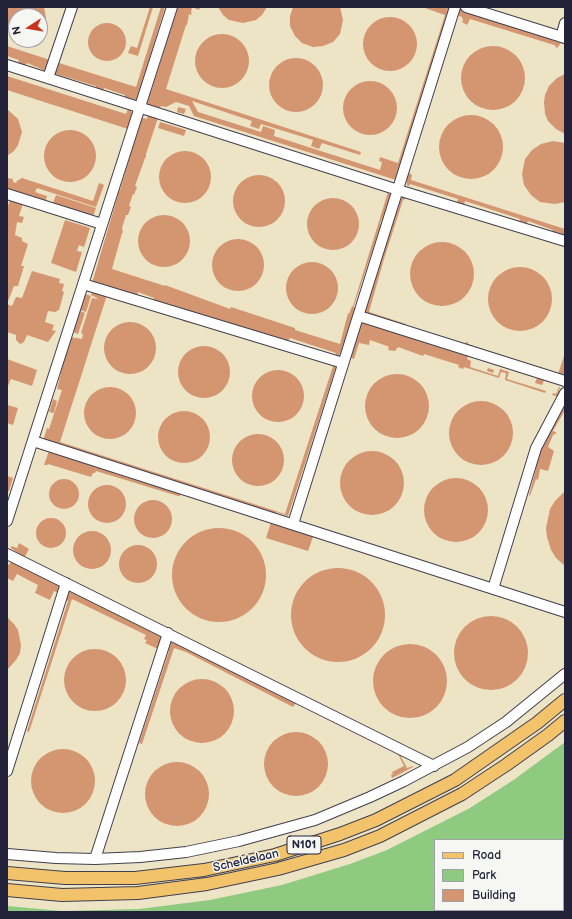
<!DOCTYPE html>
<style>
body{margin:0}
#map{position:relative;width:572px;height:919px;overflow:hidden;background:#ede3c5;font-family:"Balsamiq Sans",sans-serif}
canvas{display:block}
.frame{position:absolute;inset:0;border:8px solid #22223b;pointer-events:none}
.legend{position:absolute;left:434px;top:839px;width:130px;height:72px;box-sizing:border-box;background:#f6f6f2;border:1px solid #a1a1a9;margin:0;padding:5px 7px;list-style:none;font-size:12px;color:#22223b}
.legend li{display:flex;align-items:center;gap:8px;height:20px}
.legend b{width:20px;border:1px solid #a1a1a9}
.north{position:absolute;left:8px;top:8px;width:40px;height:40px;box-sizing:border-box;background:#f6f6f2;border:1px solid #a1a1a9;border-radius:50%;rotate:258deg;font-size:11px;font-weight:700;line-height:16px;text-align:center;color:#22223b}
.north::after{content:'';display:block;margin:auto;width:14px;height:18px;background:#c8321e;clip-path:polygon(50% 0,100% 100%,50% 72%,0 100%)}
</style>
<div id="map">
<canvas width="572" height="919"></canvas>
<div class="frame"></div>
<ul class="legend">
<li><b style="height:5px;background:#f2c36a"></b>Road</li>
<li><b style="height:11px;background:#8eca7f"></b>Park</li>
<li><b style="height:11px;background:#d39670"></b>Building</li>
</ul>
<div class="north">N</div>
</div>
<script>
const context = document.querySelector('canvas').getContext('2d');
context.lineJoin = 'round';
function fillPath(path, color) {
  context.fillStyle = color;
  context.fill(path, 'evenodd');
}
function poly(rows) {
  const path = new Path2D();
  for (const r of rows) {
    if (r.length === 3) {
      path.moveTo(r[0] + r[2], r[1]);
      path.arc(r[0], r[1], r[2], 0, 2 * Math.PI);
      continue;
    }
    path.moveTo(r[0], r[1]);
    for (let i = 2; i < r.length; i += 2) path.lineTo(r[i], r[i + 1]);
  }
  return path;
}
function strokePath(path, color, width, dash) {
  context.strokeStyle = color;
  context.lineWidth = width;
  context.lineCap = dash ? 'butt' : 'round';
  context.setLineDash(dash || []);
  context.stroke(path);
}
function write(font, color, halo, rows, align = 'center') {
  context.font = font + ' "Balsamiq Sans",sans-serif';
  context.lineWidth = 3;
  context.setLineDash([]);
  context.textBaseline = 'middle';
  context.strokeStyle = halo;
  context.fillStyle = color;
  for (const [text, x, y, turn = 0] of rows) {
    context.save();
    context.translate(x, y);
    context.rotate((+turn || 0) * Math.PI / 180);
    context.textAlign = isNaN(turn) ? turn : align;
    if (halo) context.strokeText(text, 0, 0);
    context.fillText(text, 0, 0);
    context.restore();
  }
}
fillPath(poly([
 [565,742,565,912,7,912,7,906,62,911,139,909,210,900,282,885,350,864,387,850,470,808,515,779],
 [435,840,563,840,563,910,435,910]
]), '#8eca7f');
fillPath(poly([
 [7,7,44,7,46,18,43,27,40,31,40,16,16,16,16,36,7,29],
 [150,7,153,7,138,56,128,53,131,46,137,48],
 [161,7,165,7,137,100,125,97,125,95,104,88,103,91,96,88,96,86,52,73,56,60,59,61,59,63,136,87],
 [175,7,200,7,199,10,192,7,191,13,192,13,191,15,189,14,187,25,186,25,166,89,361,152,360,155,322,143,319,149,311,146,313,140,261,124,259,129,250,126,252,121,192,101,198,112,261,132,263,126,275,130,274,136,380,170,382,162,379,161,380,157,398,163,445,15,422,7,451,7,396,180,194,116,189,106,176,102,166,107,161,106,159,109,147,105,146,103,148,92,151,92,177,9,175,8],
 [218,7,267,7,262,15,256,20,243,23,229,20,223,15],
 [293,7,340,7,343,20,340,34,333,42,323,46,313,47,302,43,295,36,290,26,290,16],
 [459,9,461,9,565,43,565,45,561,43,557,48,554,45,470,19,467,25,462,22,463,20,462,17,459,16,457,14],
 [390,44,27],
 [107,42,19],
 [222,61,27],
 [7,46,50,60,46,71,27,63,25,66,18,64,19,60,7,56],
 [493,78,32],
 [296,85,27],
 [565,74,565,134,556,129,548,121,545,114,544,102,545,95,549,86,557,78],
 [7,76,126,114,128,109,130,109,133,115,128,129,7,90],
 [370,108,27],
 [178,107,186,109,184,114,177,112],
 [7,109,18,119,22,132,18,145,14,151,7,156],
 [148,115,158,118,146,154,146,157,145,158,135,186,137,187,134,195,133,194,129,206,131,207,128,215,126,215,122,228,123,233,122,233,112,269,165,286,165,285,222,306,230,309,231,307,295,328,295,330,340,344,348,313,349,314,352,306,354,307,357,308,342,350,338,357,335,356,336,353,290,338,288,341,154,300,154,298,138,292,137,296,92,283,118,195,117,195,118,190,120,190,137,133,136,132,140,117,147,119],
 [471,147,32],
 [160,122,186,130,184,136,158,128],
 [70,156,26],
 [553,141,565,143,565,202,555,204,540,202,531,195,524,185,522,174,525,159,532,150,541,144],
 [185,177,26],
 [407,173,409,173,412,175,411,180,565,229,565,239,551,235,553,230,528,221,526,225,519,222,520,219,465,201,464,205,457,202,458,199,410,184,409,186,407,185,406,178],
 [259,201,26],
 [8,178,13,179,13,182,16,183,17,181,22,178,93,201,99,183,104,185,96,207,37,188,35,192,47,196,45,203,7,190],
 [388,192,391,195,383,219,382,219,380,224,381,224,354,306,353,306],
 [12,194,25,197,19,216,24,217,22,223,17,222,15,235,22,238,22,241,28,244,21,266,24,266,18,286,14,286,7,304,12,306,16,297,22,298,32,271,60,279,59,283,64,284,62,291,64,292,59,310,55,312,48,311,45,322,54,325,52,330,56,331,48,342,27,335,24,342,20,344,16,340,16,335,7,332,7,209],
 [56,195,96,208,93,216,53,203],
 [403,196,405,196,405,199,403,200,384,259,369,312,406,324,405,329,405,325,369,314,369,316,364,315,364,310,401,198],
 [333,224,26],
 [164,241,26],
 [65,220,90,228,84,247,79,245,77,251,82,252,76,272,51,263],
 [238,265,26],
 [442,274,32],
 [312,288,26],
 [520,299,32],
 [92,292,107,295,60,442,285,514,334,363,335,364,336,367,288,516,276,512,279,517,43,441,47,428,49,429,62,390,57,389,63,364,62,364,70,337,82,339,83,334,81,333,92,298,97,299,97,298,91,295],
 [85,294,91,296,86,312,80,310],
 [80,311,85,313,78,334,73,332],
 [183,319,200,320,198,325,183,321],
 [130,348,26],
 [362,322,469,354,467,359,471,361,470,367,498,376,500,369,509,372,507,379,546,391,545,393,505,380,506,373,501,372,499,378,464,367,463,369,458,367,459,365,424,354,423,356,398,347,395,351,388,350,389,347,387,346,370,340,369,345,359,343,354,359,349,357,359,328],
 [466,342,468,342,468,344,558,374,565,353,565,367,563,377,464,347],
 [204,372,26],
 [7,359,37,370,32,386,11,379,7,388],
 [488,368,494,370,493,373,487,371],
 [278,396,26],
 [397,406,32],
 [537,378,544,380,542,385,535,383],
 [110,413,26],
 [559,387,560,387,558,395,560,397,552,395,553,393,556,394],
 [53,399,57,401,54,413,49,412],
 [565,401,565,410,553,431,557,433,553,435,548,447,554,451,548,471,540,469,538,480,536,479,530,496,529,495,536,469,536,466,541,446],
 [481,433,32],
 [7,405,18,408,13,425,7,423],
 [184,437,26],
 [258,460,26],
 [49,451,94,466,96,468,99,468,100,467,113,471,113,473,180,494,180,496,178,496,96,471,95,473,93,473,91,477,48,464,47,465,44,465],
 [372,483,32],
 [7,476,13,478,9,491,7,491],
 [456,510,32],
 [64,494,15],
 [107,504,19],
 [565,491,565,566,556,558,551,550,547,537,546,528,550,509,555,501],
 [153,519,19],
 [51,533,15],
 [271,522,323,537,322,540,313,537,308,551,266,538],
 [219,575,47],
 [92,550,19],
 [19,543,29,549,24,558,11,548,11,546,17,548],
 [138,564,19],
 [12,560,61,585,60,594,54,591,50,600,35,593,38,585,17,574,13,581,7,578,7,564,9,565],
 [338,615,47],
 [71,590,162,635,158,649,145,643,147,640,144,639,146,635,72,599,29,732,27,731,68,601,64,599,67,592],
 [491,653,37],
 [7,617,14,624,18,630,21,645,20,653,16,660,7,670],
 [171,640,393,751,296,703,293,707,186,652,174,648,142,744,139,743,169,651,165,650,168,642],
 [410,681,37],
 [95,680,31],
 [202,711,32],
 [296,764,32],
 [63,781,32],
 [398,751,407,768,413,766,413,767,392,778,391,775,393,774,392,772,404,766,397,752],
 [177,794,32]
]), '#d39670');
const minor = poly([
 [466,7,565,38],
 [561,37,565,23],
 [7,65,398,190,565,241],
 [48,78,72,7],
 [7,194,102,224],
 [83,284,343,363],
 [359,316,565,381],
 [33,441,565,612],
 [7,521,172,7],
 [293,524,455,7],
 [7,554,434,766],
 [493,589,536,448,565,393],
 [7,771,66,583],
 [7,854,56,858,95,859,140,857,186,852,239,841,315,820,370,797,404,781,468,747,506,722,565,674],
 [95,859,168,633]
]);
const major = poly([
 [7,873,65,878,135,878,204,870,275,855,340,834,376,820,455,780,537,723,565,700],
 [7,890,62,895,138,893,207,884,278,869,344,850,380,836,462,794,506,765,548,735,565,721]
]);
strokePath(minor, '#403f50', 12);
strokePath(major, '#403f50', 14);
strokePath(minor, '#fff', 10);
strokePath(major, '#f2c36a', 12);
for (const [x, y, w] of [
 [304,845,34]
]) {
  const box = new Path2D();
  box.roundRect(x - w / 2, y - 9, w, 18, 3);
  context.fillStyle = '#f6f6f2';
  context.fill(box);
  strokePath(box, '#22223b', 1);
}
write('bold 11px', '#22223b', null, [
 ["N101",304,845]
]);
write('12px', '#22223b', '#f6f6f2', [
 ["Scheldelaan",246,861,-13]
]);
</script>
